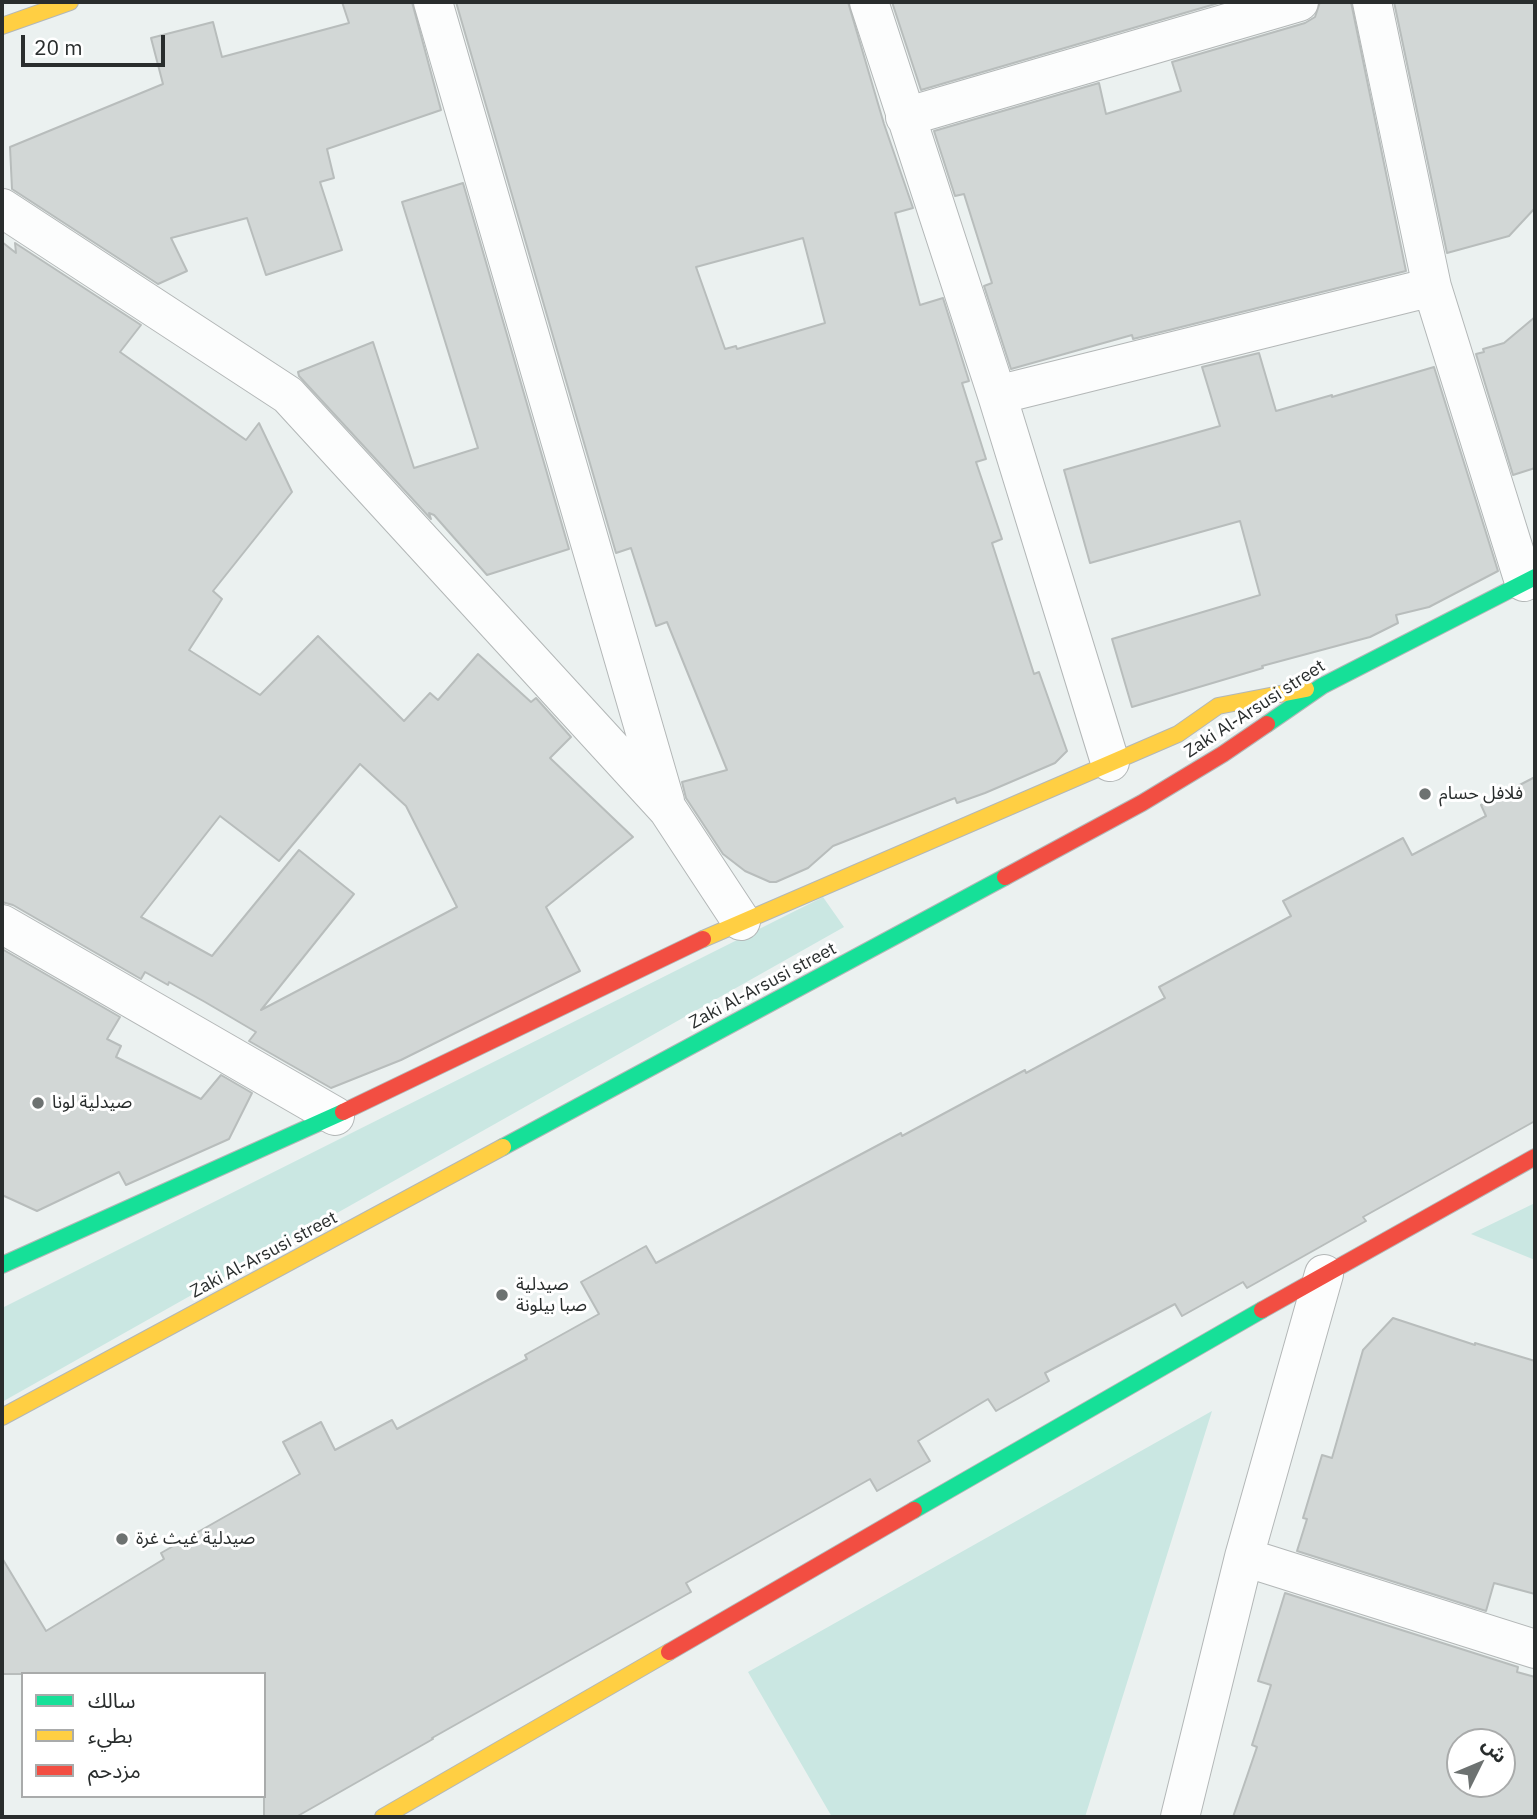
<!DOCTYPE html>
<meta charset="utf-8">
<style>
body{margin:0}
#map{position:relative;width:1537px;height:1819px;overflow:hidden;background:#ebf1f0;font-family:"IBM Plex Sans","Noto Sans Arabic",sans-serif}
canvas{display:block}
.frame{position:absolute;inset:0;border:4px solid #292d2d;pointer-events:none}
.legend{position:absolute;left:21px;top:1672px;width:245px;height:126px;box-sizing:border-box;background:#fff;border:2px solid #a9abab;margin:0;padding:9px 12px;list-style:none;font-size:21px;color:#292d2d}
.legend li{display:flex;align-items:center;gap:14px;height:35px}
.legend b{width:35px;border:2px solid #a9abab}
.north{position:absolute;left:1446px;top:1728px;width:70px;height:70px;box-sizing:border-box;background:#fff;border:2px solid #a9abab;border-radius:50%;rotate:47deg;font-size:19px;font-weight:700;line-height:28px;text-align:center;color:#292d2d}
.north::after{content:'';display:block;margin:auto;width:24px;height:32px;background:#6d7271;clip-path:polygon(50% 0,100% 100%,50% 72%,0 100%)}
.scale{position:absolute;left:21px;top:35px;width:144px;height:32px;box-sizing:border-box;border:4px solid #292d2d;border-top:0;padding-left:9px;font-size:21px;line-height:24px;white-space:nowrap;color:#292d2d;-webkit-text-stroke:5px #fff;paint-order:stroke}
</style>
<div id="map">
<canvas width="1537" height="1819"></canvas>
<div class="frame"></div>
<ul class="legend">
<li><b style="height:9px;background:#16e098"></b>سالك</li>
<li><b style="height:9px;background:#ffcf43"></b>بطيء</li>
<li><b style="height:9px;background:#f24e42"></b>مزدحم</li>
</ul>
<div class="north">ش</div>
<div class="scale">20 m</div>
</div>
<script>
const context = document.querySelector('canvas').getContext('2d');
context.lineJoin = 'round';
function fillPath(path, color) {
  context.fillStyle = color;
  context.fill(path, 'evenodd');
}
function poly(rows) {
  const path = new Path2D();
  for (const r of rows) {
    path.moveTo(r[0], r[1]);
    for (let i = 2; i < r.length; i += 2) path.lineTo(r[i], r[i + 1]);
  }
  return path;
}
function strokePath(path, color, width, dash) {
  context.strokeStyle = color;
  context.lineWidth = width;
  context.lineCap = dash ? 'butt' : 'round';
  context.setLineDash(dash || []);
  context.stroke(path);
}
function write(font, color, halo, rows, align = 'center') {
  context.font = font + ' "IBM Plex Sans","Noto Sans Arabic",sans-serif';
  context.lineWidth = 6;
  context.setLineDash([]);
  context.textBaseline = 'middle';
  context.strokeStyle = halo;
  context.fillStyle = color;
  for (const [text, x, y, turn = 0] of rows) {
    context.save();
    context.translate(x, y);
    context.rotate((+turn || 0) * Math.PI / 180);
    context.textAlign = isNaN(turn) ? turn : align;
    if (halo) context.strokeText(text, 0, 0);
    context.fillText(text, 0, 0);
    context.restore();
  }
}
fillPath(poly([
 [823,897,844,927,2,1402,2,1308],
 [1535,1203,1535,1260,1471,1234],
 [1212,1411,1085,1817,832,1817,748,1672]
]), '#cae7e2');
const building = poly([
 [342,2,412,2,441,110,327,149,334,178,320,182,342,250,266,275,247,218,171,238,187,271,158,284,12,189,10,147,163,84,151,38,213,22,222,57,349,23,342,2],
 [456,2,848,2,884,124,913,208,895,213,920,305,943,298,969,381,962,383,986,459,976,462,1002,539,992,543,1034,674,1039,672,1067,751,1055,763,985,793,957,803,955,798,833,846,808,868,776,882,770,882,745,871,723,854,686,798,682,782,727,770,667,622,656,626,631,548,616,553,456,2],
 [803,238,825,323,737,349,736,346,725,349,696,267,803,238],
 [892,2,1222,2,921,90,892,2],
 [1320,2,1351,2,1406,271,1133,339,1132,335,1011,369,984,286,992,283,964,194,955,196,934,131,1099,83,1106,114,1181,91,1172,62,1305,23,1315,17,1320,2],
 [1394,2,1535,2,1535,208,1509,236,1447,253,1394,2],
 [463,183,569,549,487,575,434,515,429,513,431,519,299,376,298,372,373,342,414,468,478,448,402,202,463,183],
 [2,242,16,253,15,243,141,325,120,352,246,440,259,423,292,492,213,591,222,599,189,650,260,695,318,636,404,721,430,693,438,700,478,654,531,702,536,698,571,737,550,758,633,837,546,907,580,971,401,1060,331,1088,249,1041,256,1032,205,1002,169,982,168,985,145,972,141,979,13,905,2,902,2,242],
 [360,764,406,806,457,907,261,1010,354,894,299,850,212,956,141,917,220,816,279,861,360,764],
 [1535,317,1535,468,1513,475,1476,354,1484,352,1483,349,1504,343,1535,317],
 [1259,353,1276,411,1332,395,1332,397,1434,367,1498,571,1429,607,1396,615,1398,623,1370,637,1262,666,1263,668,1132,707,1112,639,1260,595,1240,521,1090,563,1064,470,1220,426,1202,367,1259,353],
 [1535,777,1535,1121,1363,1217,1366,1221,1247,1288,1243,1282,1182,1316,1175,1304,1045,1373,1049,1381,996,1411,988,1399,918,1441,930,1461,877,1491,870,1479,686,1583,691,1592,432,1738,433,1739,296,1817,264,1817,264,1674,2,1674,2,1558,46,1631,164,1559,161,1553,300,1474,283,1442,321,1422,335,1450,392,1420,397,1429,527,1359,525,1355,599,1314,581,1282,646,1246,656,1263,901,1133,902,1136,1025,1070,1026,1073,1165,998,1159,987,1291,916,1283,901,1403,838,1412,855,1486,816,1481,805,1535,777],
 [2,949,120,1017,107,1039,121,1046,116,1057,201,1099,221,1075,252,1093,229,1139,126,1185,119,1172,37,1211,2,1195,2,949],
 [1393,1318,1475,1345,1475,1343,1535,1361,1535,1594,1494,1583,1486,1611,1297,1551,1307,1519,1303,1518,1322,1455,1332,1458,1363,1350,1393,1318],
 [1285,1593,1518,1667,1517,1672,1535,1677,1535,1817,1233,1817,1257,1747,1252,1745,1271,1685,1258,1681,1285,1593],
 [1460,1742,1502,1742,1502,1784,1460,1784,1460,1742]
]);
fillPath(building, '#d2d7d6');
strokePath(building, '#b8bdbc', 2);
const street = poly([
 [433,2,665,801],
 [869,2,997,395,1110,762],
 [1372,2,1432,287,1524,582],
 [905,117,1299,2],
 [2,208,288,395,668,810,741,921],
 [997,395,1432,287],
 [2,924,335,1116],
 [1244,1557,1535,1649],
 [1180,1817,1244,1557,1324,1274]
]);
const fast = poly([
 [1267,724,1322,686,1535,577],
 [503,1147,1005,877],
 [2,1265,343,1112],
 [914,1510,1262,1310]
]);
const slow = poly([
 [2,26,70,2],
 [703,939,1178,734,1218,706,1306,689],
 [2,1417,503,1147],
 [383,1817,669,1652]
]);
const jam = poly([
 [1005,877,1142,803,1223,754,1267,724],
 [343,1112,703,939],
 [1262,1310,1535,1157],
 [669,1652,914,1510]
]);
strokePath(street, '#b3b7b7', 40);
strokePath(fast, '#b3b7b7', 18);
strokePath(slow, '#b3b7b7', 18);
strokePath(jam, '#b3b7b7', 18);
strokePath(street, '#fcfdfd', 38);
strokePath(fast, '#16e098', 16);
strokePath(slow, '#ffcf43', 16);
strokePath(jam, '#f24e42', 16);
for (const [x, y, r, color] of [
 [1425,794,7,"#6d7271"],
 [38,1103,7,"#6d7271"],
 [502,1295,7,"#6d7271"],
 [122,1539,7,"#6d7271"]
]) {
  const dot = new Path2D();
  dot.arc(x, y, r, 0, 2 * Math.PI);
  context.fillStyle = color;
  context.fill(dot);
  strokePath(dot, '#fff', 2.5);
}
write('18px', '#292d2d', '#fff', [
 ["Zaki Al-Arsusi street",1255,709,-33],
 ["Zaki Al-Arsusi street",763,986,-28],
 ["Zaki Al-Arsusi street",264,1255,-28]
]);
write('18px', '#292d2d', '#fff', [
 ["فلافل حسام",1439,794],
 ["صيدلية لونا",52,1103],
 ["صيدلية",516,1285],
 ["صبا بيلونة",516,1306],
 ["صيدلية غيث غرة",136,1539]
], 'left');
</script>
